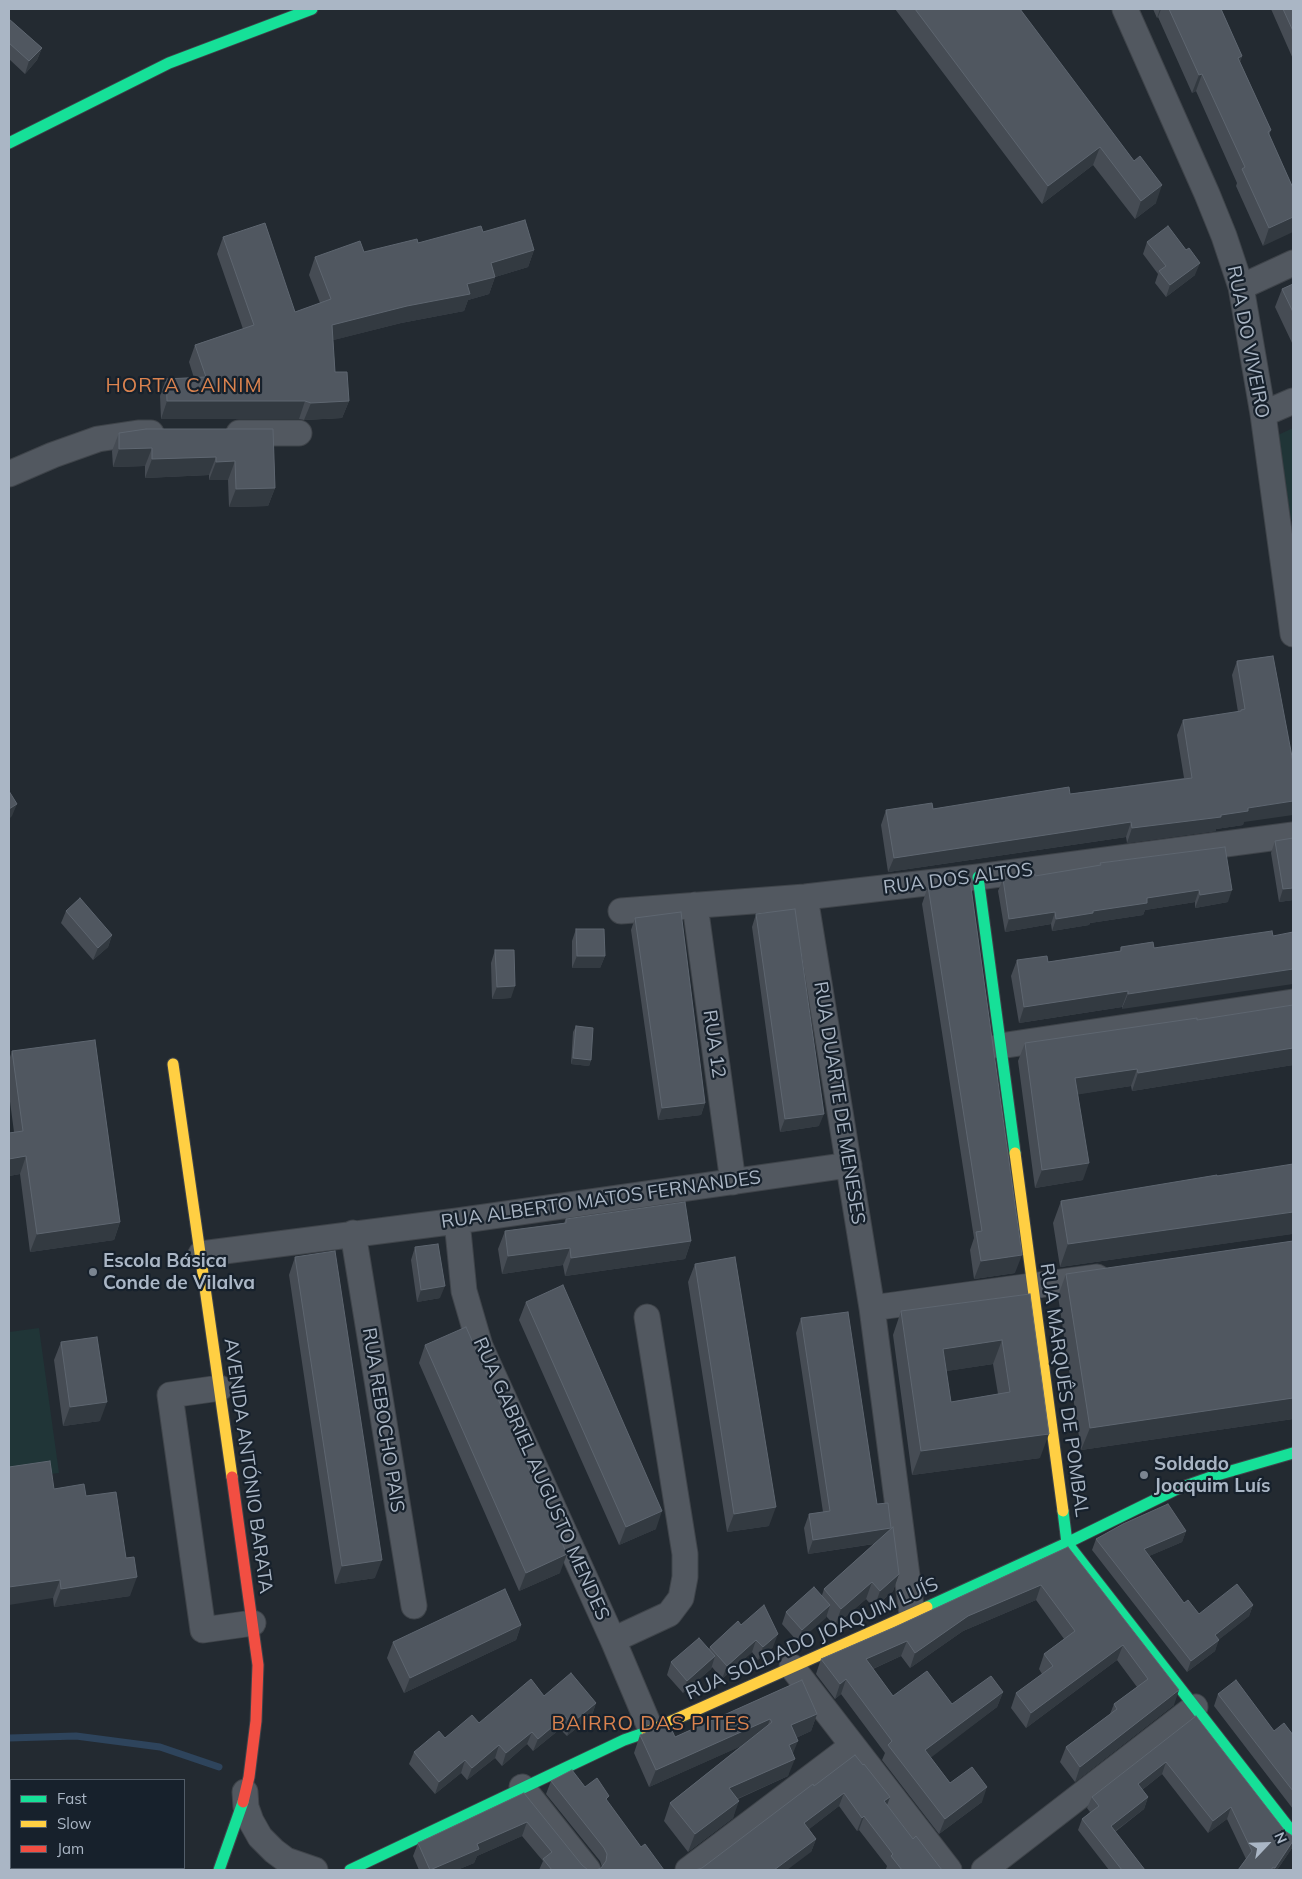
<!DOCTYPE html>
<meta charset="utf-8">
<style>
body{margin:0}
#map{position:relative;width:1302px;height:1879px;overflow:hidden;background:#232a31;font-family:Mulish,sans-serif}
canvas{display:block}
.frame{position:absolute;inset:0;border:10px solid #aab6c5;pointer-events:none}
.legend{position:absolute;left:10px;top:1779px;width:175px;height:90px;box-sizing:border-box;background:#17212c;border:1px solid #525d69;margin:0;padding:6px 9px;list-style:none;font-size:15px;color:#aab6c5}
.legend li{display:flex;align-items:center;gap:10px;height:25px}
.legend b{width:25px;border:1px solid #525d69}
.north{position:absolute;left:1242px;top:1819px;width:50px;height:50px;-webkit-text-stroke:4px #17212c;paint-order:stroke;rotate:66deg;font-size:14px;font-weight:700;line-height:20px;text-align:center;color:#aab6c5}
.north::after{content:'';display:block;margin:auto;width:18px;height:22px;background:#aab6c5;clip-path:polygon(50% 0,100% 100%,50% 72%,0 100%)}
</style>
<div id="map">
<canvas width="1302" height="1879"></canvas>
<div class="frame"></div>
<ul class="legend">
<li><b style="height:6px;background:#16e098"></b>Fast</li>
<li><b style="height:6px;background:#ffcf43"></b>Slow</li>
<li><b style="height:6px;background:#f24e42"></b>Jam</li>
</ul>
<div class="north">N</div>
</div>
<script>
const context = document.querySelector('canvas').getContext('2d');
context.lineJoin = 'round';
function fillPath(path, color) {
  context.fillStyle = color;
  context.fill(path, 'evenodd');
}
function poly(rows) {
  const path = new Path2D();
  for (const r of rows) {
    path.moveTo(r[0], r[1]);
    for (let i = 2; i < r.length; i += 2) path.lineTo(r[i], r[i + 1]);
  }
  return path;
}
function strokePath(path, color, width, dash) {
  context.strokeStyle = color;
  context.lineWidth = width;
  context.lineCap = dash ? 'butt' : 'round';
  context.setLineDash(dash || []);
  context.stroke(path);
}
function write(font, color, halo, rows, align = 'center') {
  context.font = font + ' Mulish,sans-serif';
  context.lineWidth = 4.5;
  context.setLineDash([]);
  context.textBaseline = 'middle';
  context.strokeStyle = halo;
  context.fillStyle = color;
  for (const [text, x, y, turn = 0] of rows) {
    context.save();
    context.translate(x, y);
    context.rotate((+turn || 0) * Math.PI / 180);
    context.textAlign = isNaN(turn) ? turn : align;
    if (halo) context.strokeText(text, 0, 0);
    context.fillText(text, 0, 0);
    context.restore();
  }
}
fillPath(poly([
 [1293,428,1293,519,1291,520,1278,435],
 [39,1328,59,1473,9,1479,9,1332]
]), '#203537');
strokePath(poly([
 [9,1738,76,1736,160,1747,219,1767]
]), '#2e445c', 7);
const street = poly([
 [1125,9,1207,194,1224,236,1241,287,1263,414,1293,634],
 [1241,287,1293,263],
 [1263,414,1293,401],
 [239,433,299,433],
 [9,474,53,455,98,439,138,433,151,433],
 [805,897,872,1308],
 [695,905,733,1182],
 [621,911,805,897,978,877,1293,835],
 [1000,1046,1293,1002],
 [457,1221,464,1291,480,1346,613,1640,651,1730],
 [353,1233,414,1606],
 [201,1254,457,1221,849,1165],
 [220,1388,170,1395,203,1630,253,1623],
 [912,1614,872,1308,1097,1277],
 [613,1640,669,1614,681,1598,685,1577,685,1554,647,1317],
 [792,1667,949,1870],
 [522,1787,588,1870],
 [245,1792,246,1807,251,1821,260,1837,274,1851,286,1860,315,1870],
 [688,1870,852,1746],
 [984,1870,1195,1707]
]);
const fast = poly([
 [9,143,169,63,312,9],
 [978,877,1015,1153],
 [1063,1511,1067,1543,1293,1833],
 [927,1607,1067,1543,1177,1489,1217,1475,1293,1453],
 [219,1870,243,1802],
 [350,1870,624,1740,647,1732]
]);
const slow = poly([
 [173,1064,232,1477],
 [1015,1153,1063,1511],
 [647,1732,927,1607]
]);
const jam = poly([
 [232,1477,258,1665,256,1721,249,1777,243,1802]
]);
strokePath(street, '#3f444a', 27);
strokePath(fast, '#3f444a', 13);
strokePath(slow, '#3f444a', 13);
strokePath(jam, '#3f444a', 13);
strokePath(street, '#525860', 25);
strokePath(fast, '#16e098', 11);
strokePath(slow, '#ffcf43', 11);
strokePath(jam, '#f24e42', 11);
fillPath(poly([
 [895,9,1020,9,1156,203,1135,219,1093,165,1042,204],
 [1153,9,1221,9,1242,56,1240,62,1271,130,1269,135,1293,188,1263,246,1236,186,1237,183,1196,91,1192,93,1158,17,1157,18],
 [1271,9,1293,9,1293,59],
 [9,19,42,48,37,60,25,74,9,59],
 [483,232,534,250,528,267,495,277,489,294,468,300,464,311,401,323,333,340,335,372,349,401,342,418,304,420,299,419,161,419,160,396,166,379,194,378,189,362,195,345,243,329,217,254,223,237,295,312,320,303,309,275,315,257,364,252],
 [1147,242,1195,275,1166,297,1155,283,1158,274,1143,254],
 [1293,284,1293,345,1275,307,1282,289],
 [273,429,275,488,268,506,229,507,228,480,209,480,209,475,145,478,145,466,113,467,112,451,119,433],
 [1273,656,1243,825,1216,829,1216,831,1127,843,1126,837,888,872,881,825,886,810,933,809,1070,794,1184,778,1177,735,1183,720,1238,712,1232,675,1237,661],
 [1275,841,1293,900,1279,902,1271,853],
 [1225,847,1228,902,1195,908,1195,902,1145,910,1143,915,1090,923,1089,925,1052,931,1051,924,1005,932,998,891,1003,879,1035,876,1100,866,1100,863],
 [928,886,1015,1273,974,1279,970,1250,974,1238,922,904],
 [66,911,112,935,108,947,93,960,61,923],
 [756,914,819,1126,780,1132,752,927],
 [635,918,705,1103,701,1115,658,1120,631,930],
 [576,929,605,956,600,968,572,968,572,941],
 [1153,942,1122,1009,1122,1007,1019,1023,1011,976,1017,960,1048,962,1120,951,1121,947],
 [495,950,511,998,492,999,491,963],
 [1293,1005,1293,1065,1132,1091,1131,1086,1078,1094,1083,1180,1035,1188,1018,1061,1025,1043,1197,1020],
 [576,1026,591,1060,589,1066,571,1064,573,1032],
 [12,1051,120,1222,114,1240,30,1252,20,1174,9,1176,9,1133,14,1132,9,1094,9,1060],
 [1217,1176,1291,1234,1060,1267,1053,1223,1061,1201],
 [566,1219,691,1241,685,1259,565,1276,563,1265,502,1274,498,1249,505,1231,564,1223],
 [1293,1241,1293,1419,1081,1450,1058,1296,1066,1274],
 [415,1247,440,1298,417,1302,411,1260],
 [295,1257,375,1578,335,1584,289,1275],
 [695,1264,769,1526,727,1532,688,1282],
 [1030,1294,1040,1458,912,1475,893,1335,901,1311],
 [993,1364,998,1394,951,1402,946,1371],
 [526,1302,656,1529,619,1545,519,1320],
 [801,1318,877,1504,891,1528,899,1574,893,1591,874,1608,866,1599,835,1626,826,1616,798,1642,782,1624,786,1612,822,1595,824,1589,874,1544,808,1554,804,1528,809,1514,823,1512,796,1333],
 [61,1342,100,1421,63,1426,54,1360],
 [425,1345,560,1573,519,1591,419,1363],
 [54,1489,86,1496,126,1558,130,1596,54,1607,53,1598],
 [1186,1531,1182,1542,1149,1556,1184,1603,1199,1614,1253,1605,1249,1616,1218,1640,1215,1651,1187,1672,1092,1550,1096,1539],
 [1068,1547,1174,1705,1075,1782,1060,1762,1066,1747,1110,1714,1114,1704,1137,1687,1117,1660,1026,1728,1011,1708,1016,1693,1042,1674,1039,1669,1044,1654,1064,1639,1036,1600,963,1631,910,1668,901,1656,873,1669,893,1696,952,1704,1003,1692,997,1707,930,1757,950,1783,982,1802,939,1834,882,1760,885,1753,841,1694,835,1699,816,1674,821,1659,895,1627],
 [521,1625,516,1640,404,1693,387,1658,393,1642],
 [741,1625,773,1647,758,1660,752,1652,722,1679,712,1667,711,1669,683,1693,667,1675,671,1662,709,1649,710,1647],
 [802,1680,817,1714,811,1731,796,1738,788,1776,738,1799,733,1818,688,1852,664,1821,670,1803,741,1746,649,1787,634,1753,640,1735,675,1737],
 [1218,1694,1274,1731,1293,1735,1293,1809,1214,1706],
 [544,1696,596,1703,592,1715,567,1736,560,1729,533,1751,527,1744,502,1766,495,1758,467,1780,461,1773,435,1794,409,1764,414,1752,479,1723],
 [1196,1716,1292,1848,1277,1870,1238,1870,1246,1859,1227,1819,1208,1833,1162,1774,1142,1790,1148,1797,1144,1809,1115,1832,1145,1870,1109,1870,1078,1830,1082,1819,1090,1812,1087,1808,1092,1797],
 [863,1765,890,1797,887,1805,913,1839,942,1870,886,1870,886,1869,887,1866,859,1830,857,1831,839,1806,809,1829,816,1839,811,1852,702,1868,814,1786],
 [551,1781,585,1787,607,1801,641,1847,602,1867,600,1861,546,1794],
 [524,1793,582,1865,588,1870,593,1870,539,1870,543,1861,522,1836,477,1856,474,1863,457,1870,419,1870,413,1856,418,1843]
]), '#464c54');
fillPath(poly([
 [1160,9,1161,9,1158,17,1157,18],
 [42,48,37,60,25,74,29,61],
 [1242,56,1236,73,1238,58],
 [1202,74,1196,91,1192,93,1199,75],
 [1100,147,1093,165,1042,204,1048,186],
 [1162,185,1156,203,1135,219,1141,201],
 [1293,217,1293,232,1263,246,1269,228],
 [534,250,528,267,495,277,489,294,468,300,464,311,401,323,326,342,332,325,467,284,491,263],
 [1200,263,1195,275,1166,297,1170,285],
 [167,401,305,401,299,419,161,419],
 [349,401,342,418,304,420,311,403],
 [152,448,145,466,113,467,119,449],
 [216,457,209,475,145,478,152,459],
 [235,461,228,480,209,480,216,462],
 [275,488,268,506,229,507,236,489],
 [1293,801,1293,815,1244,822,1243,825,1216,829,1216,831,1127,843,1132,828,1221,815,1248,808],
 [17,804,12,816,9,819,9,809],
 [1131,822,1126,837,888,872,894,858],
 [1293,888,1293,900,1279,902,1283,889],
 [1199,890,1195,902,1145,910,1143,915,1090,923,1089,925,1052,931,1056,919,1147,898],
 [1232,890,1228,902,1195,908,1200,895],
 [1055,912,1051,924,1005,932,1009,919],
 [112,935,108,947,93,960,98,948],
 [577,956,605,956,600,968,572,968],
 [1293,969,1293,984,1122,1009,1128,994],
 [515,986,511,998,492,999,497,987],
 [1128,991,1122,1007,1019,1023,1024,1007],
 [1293,1048,1293,1065,1132,1091,1138,1073],
 [573,1058,591,1060,589,1066,571,1064],
 [1137,1069,1131,1086,1069,1096,1075,1078],
 [705,1103,701,1115,658,1120,662,1108],
 [824,1114,819,1126,780,1132,785,1119],
 [26,1156,20,1174,9,1176,9,1159],
 [1089,1163,1083,1180,1035,1188,1042,1170],
 [1293,1212,1293,1234,1060,1267,1068,1244],
 [120,1222,114,1240,30,1252,37,1234],
 [691,1241,685,1259,565,1276,571,1258],
 [570,1248,563,1265,502,1274,508,1256],
 [1022,1255,1015,1273,974,1279,981,1261],
 [445,1286,440,1298,417,1302,421,1290],
 [1002,1340,993,1364,934,1373,943,1349],
 [1293,1398,1293,1419,1081,1450,1090,1428],
 [107,1402,100,1421,63,1426,70,1407],
 [1049,1434,1040,1458,912,1475,921,1451],
 [776,1507,769,1526,727,1532,734,1514],
 [662,1511,656,1529,619,1545,626,1527],
 [891,1528,886,1542,808,1554,813,1540],
 [1186,1531,1182,1542,1140,1560,1144,1549],
 [567,1554,560,1573,519,1591,526,1573],
 [382,1560,375,1578,335,1584,342,1566],
 [899,1574,893,1591,874,1608,880,1591],
 [137,1577,130,1596,54,1607,61,1589],
 [60,1580,53,1598,9,1605,9,1587],
 [872,1582,866,1599,835,1626,841,1609],
 [1041,1585,1036,1600,963,1631,910,1668,915,1653,968,1616],
 [830,1605,826,1618,798,1642,802,1630],
 [1253,1605,1249,1616,1211,1646,1215,1635],
 [521,1625,516,1640,404,1693,410,1678],
 [778,1634,773,1647,758,1660,763,1647],
 [756,1640,752,1652,722,1679,727,1666],
 [1219,1640,1215,1651,1187,1672,1191,1661],
 [907,1641,901,1656,861,1674,866,1659],
 [1123,1645,1117,1660,1026,1728,1031,1713],
 [715,1656,711,1669,683,1693,687,1681],
 [846,1679,841,1694,835,1699,840,1684],
 [1179,1690,1174,1705,1075,1782,1080,1767],
 [1003,1692,997,1707,920,1766,925,1750],
 [596,1703,592,1715,567,1736,571,1724],
 [817,1714,811,1731,785,1743,791,1725],
 [565,1716,560,1729,533,1751,538,1739],
 [770,1719,764,1736,649,1787,656,1770],
 [532,1732,527,1744,502,1766,506,1753],
 [798,1741,791,1758,789,1745],
 [499,1745,495,1758,467,1780,472,1768],
 [795,1759,788,1776,723,1805,729,1788],
 [465,1760,461,1773,435,1794,439,1782],
 [1166,1762,1162,1774,1134,1796,1138,1784],
 [987,1787,982,1802,939,1834,945,1819],
 [844,1793,839,1806,799,1837,804,1823],
 [890,1797,885,1810,884,1801],
 [1148,1797,1144,1809,1106,1838,1111,1826],
 [739,1801,733,1818,688,1852,695,1834],
 [1231,1807,1227,1819,1208,1833,1213,1821],
 [864,1816,859,1830,857,1831,862,1818],
 [527,1822,522,1836,477,1856,474,1863,457,1870,432,1870,477,1844],
 [816,1839,811,1852,787,1870,774,1870],
 [1293,1841,1292,1848,1277,1870,1274,1870]
]), '#333a41');
const building = poly([
 [915,9,1020,9,1134,161,1140,156,1162,185,1141,201,1100,147,1048,186,915,9],
 [1169,9,1221,9,1242,56,1238,58,1271,130,1268,132,1293,188,1293,217,1269,228,1242,169,1245,167,1202,74,1199,75,1169,9],
 [1283,9,1293,9,1293,31,1283,9],
 [9,19,42,48,29,61,9,43,9,19],
 [525,220,534,250,491,263,495,277,467,284,470,294,407,306,332,325,335,372,347,372,349,401,311,403,305,401,167,401,166,379,206,377,195,345,254,325,223,237,265,223,295,312,331,299,315,257,360,241,364,252,417,239,418,243,481,226,483,232,525,220],
 [1168,226,1186,250,1189,248,1200,263,1170,285,1159,271,1166,266,1147,242,1168,226],
 [1293,284,1293,312,1282,289,1293,284],
 [146,429,273,429,275,488,236,489,235,461,216,462,216,457,152,459,152,448,119,449,119,433,146,429],
 [1273,656,1293,762,1293,801,1248,808,1248,811,1221,815,1221,817,1132,828,1131,822,894,858,886,810,932,803,933,809,1069,787,1070,794,1192,778,1183,720,1241,711,1241,710,1245,709,1237,661,1273,656],
 [9,791,17,804,9,809,9,791],
 [1293,838,1293,888,1283,889,1275,841,1293,838],
 [1225,847,1232,890,1200,895,1199,890,1147,898,1147,903,1093,911,1093,913,1056,919,1055,912,1009,919,1003,879,1035,874,1035,876,1101,865,1100,863,1225,847],
 [970,880,1022,1255,981,1261,976,1232,982,1231,928,886,970,880],
 [80,898,112,935,98,948,66,911,80,898],
 [795,909,824,1114,785,1119,756,914,795,909],
 [681,912,705,1103,662,1108,635,918,681,912],
 [576,929,604,929,605,956,577,956,576,929],
 [1272,931,1273,936,1293,932,1293,969,1128,994,1128,991,1024,1007,1017,960,1047,956,1048,962,1121,951,1121,947,1153,942,1154,948,1272,931],
 [495,950,514,950,515,986,497,987,495,950],
 [1293,1005,1293,1048,1138,1073,1137,1069,1075,1078,1089,1163,1042,1170,1025,1043,1197,1018,1197,1020,1293,1005],
 [576,1026,593,1028,591,1060,573,1058,576,1026],
 [95,1040,120,1222,37,1234,26,1156,9,1159,9,1133,23,1131,12,1051,95,1040],
 [1293,1164,1293,1212,1068,1244,1061,1201,1217,1175,1217,1176,1293,1164],
 [685,1202,691,1241,571,1258,570,1248,508,1256,505,1231,566,1223,566,1219,685,1202],
 [1293,1241,1293,1398,1090,1428,1066,1274,1293,1241],
 [438,1244,445,1286,421,1290,415,1247,438,1244],
 [335,1251,382,1560,342,1566,295,1257,335,1251],
 [735,1257,776,1507,734,1514,695,1264,735,1257],
 [563,1285,662,1511,626,1527,526,1302,563,1285],
 [1030,1294,1049,1434,921,1451,901,1311,1030,1294],
 [1002,1340,1010,1392,951,1402,943,1349,1002,1340],
 [848,1312,877,1504,888,1503,891,1528,813,1540,809,1514,830,1511,801,1318,848,1312],
 [466,1327,567,1554,526,1573,425,1345,466,1327],
 [97,1337,107,1402,70,1407,61,1342,97,1337],
 [50,1461,54,1489,84,1484,86,1496,116,1492,126,1558,134,1557,137,1577,61,1589,60,1580,9,1587,9,1467,50,1461],
 [1168,1504,1186,1531,1144,1549,1184,1603,1188,1600,1199,1614,1237,1584,1253,1605,1215,1635,1219,1640,1191,1661,1096,1539,1123,1524,1168,1504],
 [893,1527,899,1574,880,1591,872,1582,841,1609,824,1589,893,1527],
 [1068,1547,1179,1690,1080,1767,1066,1747,1117,1709,1114,1704,1148,1679,1123,1645,1031,1713,1016,1693,1053,1666,1044,1654,1075,1631,1041,1585,968,1616,915,1653,907,1641,866,1659,893,1696,927,1671,952,1704,991,1676,1003,1692,925,1750,950,1783,972,1767,987,1787,945,1819,888,1745,892,1741,846,1679,840,1684,821,1659,895,1627,1068,1547],
 [814,1587,830,1605,802,1630,786,1612,814,1587],
 [505,1589,521,1625,410,1678,393,1642,505,1589],
 [764,1605,778,1634,763,1647,756,1640,727,1666,710,1647,738,1621,741,1625,764,1605],
 [699,1638,715,1656,687,1681,671,1662,699,1638],
 [571,1673,596,1703,571,1724,565,1716,538,1739,532,1732,506,1753,499,1745,472,1768,465,1760,439,1782,414,1752,439,1731,445,1738,472,1715,479,1723,531,1679,544,1696,571,1673],
 [802,1680,817,1714,791,1725,798,1741,789,1745,795,1759,729,1788,739,1801,695,1834,670,1803,772,1722,770,1719,656,1770,640,1735,669,1724,675,1737,802,1680],
 [1236,1680,1274,1731,1284,1723,1293,1735,1293,1791,1218,1694,1236,1680],
 [1196,1716,1285,1831,1291,1835,1293,1836,1293,1841,1275,1868,1273,1867,1271,1870,1238,1870,1252,1851,1231,1807,1213,1821,1166,1762,1138,1784,1148,1797,1111,1826,1145,1870,1122,1870,1082,1819,1099,1806,1092,1797,1196,1716],
 [855,1755,863,1765,864,1764,890,1797,884,1801,913,1839,916,1836,942,1870,902,1870,891,1856,893,1854,864,1816,862,1818,844,1793,804,1823,816,1839,774,1870,695,1870,702,1868,813,1784,814,1786,855,1755],
 [572,1770,585,1787,597,1778,609,1796,606,1799,641,1847,645,1844,664,1870,596,1870,601,1868,606,1861,607,1854,604,1848,551,1781,572,1770],
 [524,1793,582,1865,588,1870,593,1870,552,1870,543,1859,552,1852,527,1822,477,1844,479,1849,430,1870,418,1843,524,1793]
]);
fillPath(building, '#505760');
strokePath(building, '#5e6670', 1);
for (const [x, y, r, color] of [
 [93,1272,5,"#7b8591"],
 [1144,1475,5,"#7b8591"]
]) {
  const dot = new Path2D();
  dot.arc(x, y, r, 0, 2 * Math.PI);
  context.fillStyle = color;
  context.fill(dot);
  strokePath(dot, '#17212c', 2);
}
write('19px', '#aab6c5', '#17212c', [
 ["RUA DO VIVEIRO",1248,342,79],
 ["RUA DOS ALTOS",958,879,-7],
 ["RUA 12",714,1044,82],
 ["RUA DUARTE DE MENESES",839,1103,81],
 ["RUA ALBERTO MATOS FERNANDES",601,1200,-8],
 ["RUA MARQUÊS DE POMBAL",1064,1390,82],
 ["RUA REBOCHO PAIS",383,1420,81],
 ["AVENIDA ANTÓNIO BARATA",248,1466,82],
 ["RUA GABRIEL AUGUSTO MENDES",541,1479,66],
 ["RUA SOLDADO JOAQUIM LUÍS",812,1639,-24]
]);
write('bold 19px', '#aab6c5', '#17212c', [
 ["Escola Básica",103,1261],
 ["Conde de Vilalva",103,1283],
 ["Soldado",1154,1464],
 ["Joaquim Luís",1154,1486]
], 'left');
context.letterSpacing = '1px';
write('20px', '#db834f', '#17212c', [
 ["HORTA CAINIM",184,386],
 ["BAIRRO DAS PITES",651,1724]
]);
context.letterSpacing = '0px';
</script>
